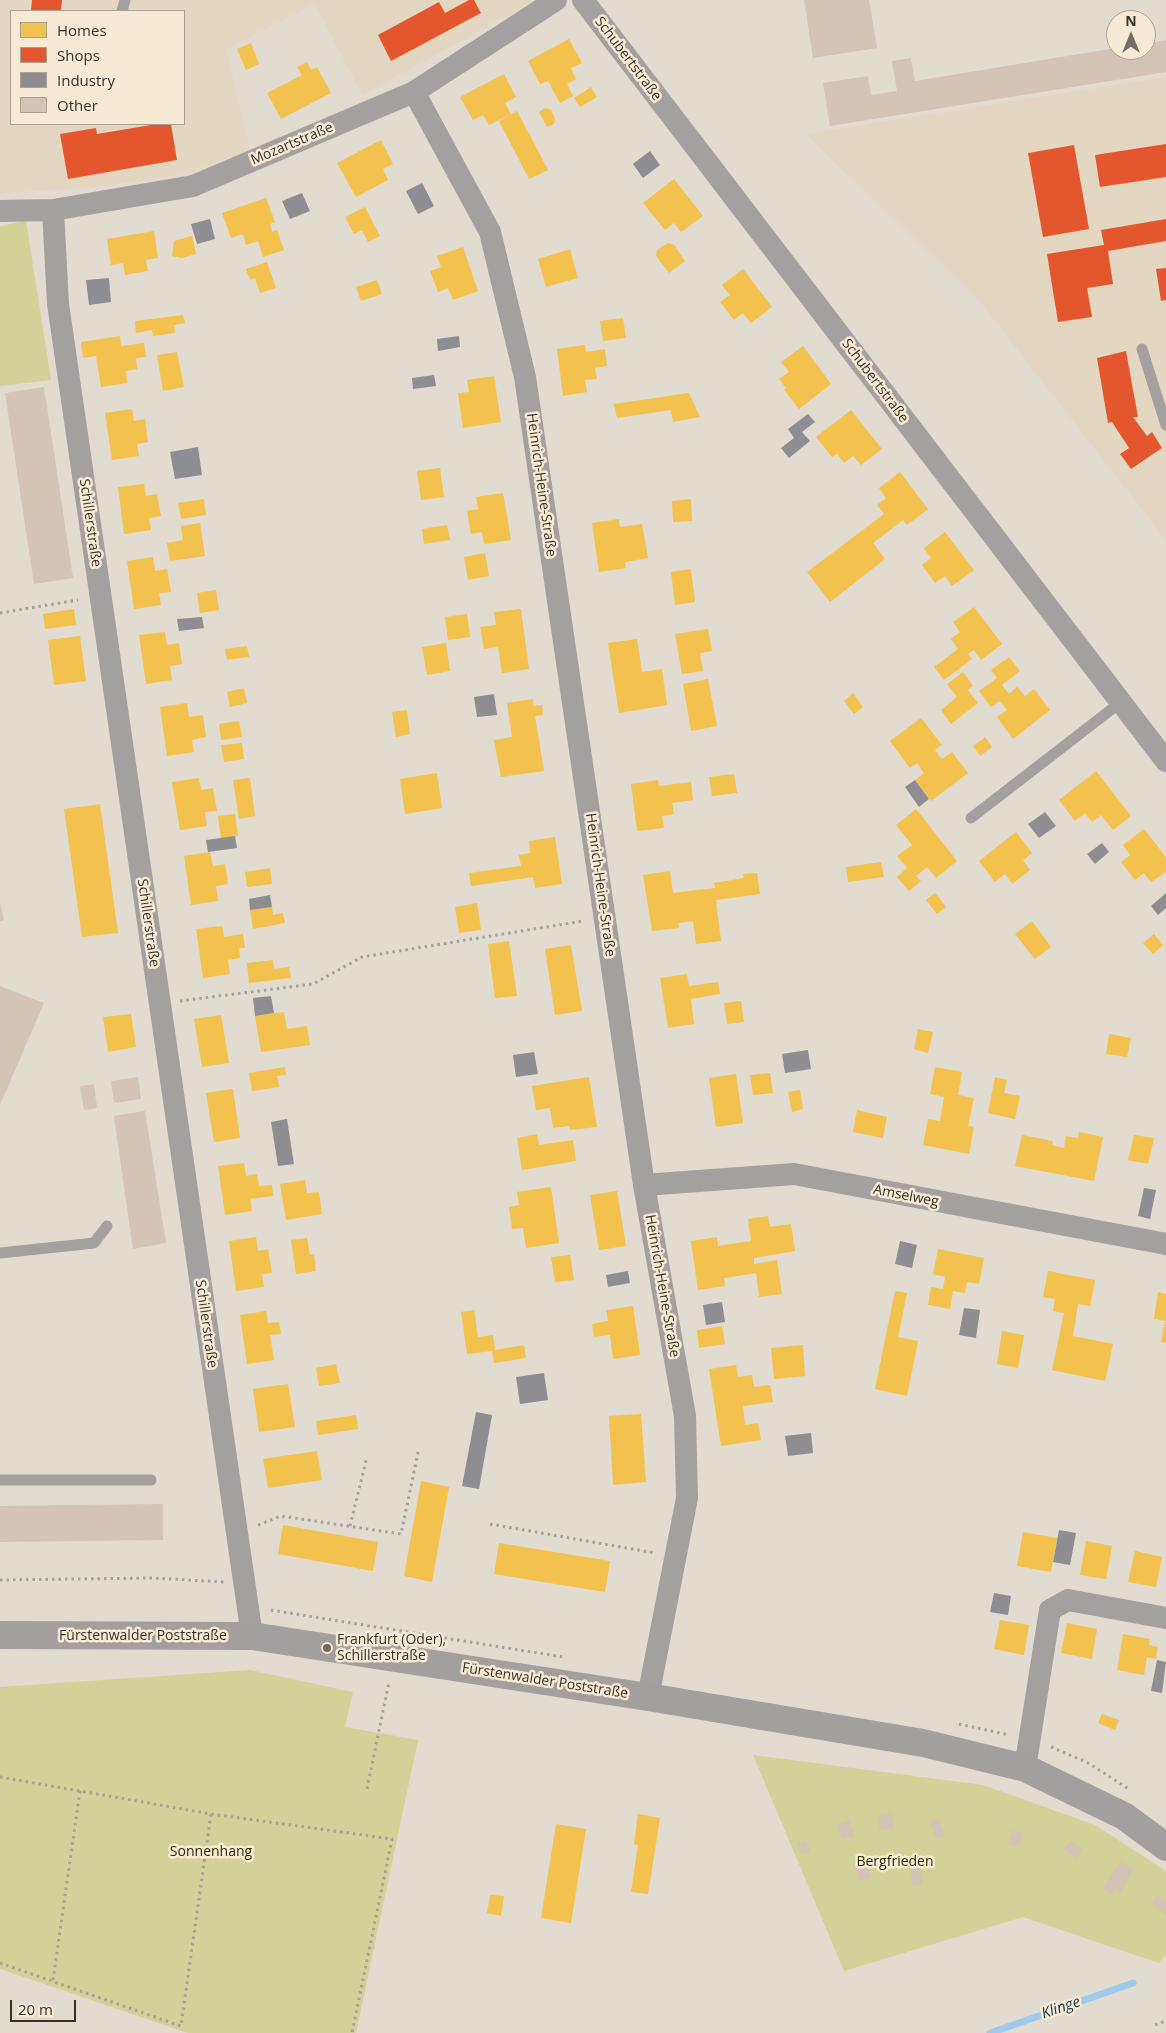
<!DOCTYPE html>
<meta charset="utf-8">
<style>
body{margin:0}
#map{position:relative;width:1166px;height:2033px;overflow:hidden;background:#e2dbcf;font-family:"Open Sans",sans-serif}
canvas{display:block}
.legend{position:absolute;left:10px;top:10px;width:175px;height:115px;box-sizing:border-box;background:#f7ead4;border:1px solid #aaa08f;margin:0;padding:6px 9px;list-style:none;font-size:15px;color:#363128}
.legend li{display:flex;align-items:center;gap:10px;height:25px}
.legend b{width:25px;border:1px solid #aaa08f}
.north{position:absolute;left:1106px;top:10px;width:50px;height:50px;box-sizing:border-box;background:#f7ead4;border:1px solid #aaa08f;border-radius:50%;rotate:0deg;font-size:14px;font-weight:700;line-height:20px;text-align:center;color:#363128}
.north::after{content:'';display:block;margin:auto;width:18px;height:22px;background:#726c62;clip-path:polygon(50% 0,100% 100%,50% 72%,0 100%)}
.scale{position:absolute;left:10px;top:2000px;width:66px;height:22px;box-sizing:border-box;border:2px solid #363128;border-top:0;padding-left:6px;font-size:15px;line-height:18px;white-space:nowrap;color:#363128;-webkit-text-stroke:4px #f7ead4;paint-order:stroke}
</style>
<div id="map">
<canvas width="1166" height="2033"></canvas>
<ul class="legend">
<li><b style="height:14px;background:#f2c14e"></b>Homes</li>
<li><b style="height:14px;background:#e4572e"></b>Shops</li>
<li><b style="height:14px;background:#8d8d92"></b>Industry</li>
<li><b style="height:14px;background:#d4c4b5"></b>Other</li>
</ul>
<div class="north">N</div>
<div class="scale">20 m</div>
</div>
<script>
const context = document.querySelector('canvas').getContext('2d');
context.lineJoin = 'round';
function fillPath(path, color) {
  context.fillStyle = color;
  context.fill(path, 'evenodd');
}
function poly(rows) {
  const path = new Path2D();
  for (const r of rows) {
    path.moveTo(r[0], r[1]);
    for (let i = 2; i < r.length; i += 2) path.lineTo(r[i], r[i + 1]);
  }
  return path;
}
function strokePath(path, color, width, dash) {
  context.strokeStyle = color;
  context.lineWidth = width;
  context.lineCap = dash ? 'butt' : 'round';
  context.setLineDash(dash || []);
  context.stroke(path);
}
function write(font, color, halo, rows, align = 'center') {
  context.font = font + ' "Open Sans",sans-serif';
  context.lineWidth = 5;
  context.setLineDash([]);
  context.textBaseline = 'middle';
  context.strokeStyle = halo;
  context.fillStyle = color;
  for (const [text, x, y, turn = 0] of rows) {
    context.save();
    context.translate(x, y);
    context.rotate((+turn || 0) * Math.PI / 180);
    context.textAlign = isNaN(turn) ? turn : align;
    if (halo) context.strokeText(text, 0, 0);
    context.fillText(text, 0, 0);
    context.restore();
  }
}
fillPath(poly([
 [0,0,528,0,532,2,362,95,315,4,226,49,250,150,183,175,96,187,2,193,0,193],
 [11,11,184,11,184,124,11,124],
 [1166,77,1166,540,977,298,805,134]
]), '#e3d7c1');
fillPath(poly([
 [26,221,51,380,0,386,0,226],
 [250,1670,353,1692,345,1727,418,1740,356,2033,188,2033,0,1969,0,1687],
 [753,1755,983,1785,1095,1825,1166,1871,1166,1955,1159,1963,1023,1917,844,1971]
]), '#d1d198');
fillPath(poly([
 [569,39,582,63,571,68,576,79,567,84,573,96,560,103,548,81,540,84,528,61],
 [251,43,259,64,246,70,237,49],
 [307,62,311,70,317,67,331,93,281,119,267,93,302,75,297,67],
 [504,74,516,97,505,103,511,114,489,125,483,115,473,120,460,97],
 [591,87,597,97,580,107,574,98],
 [545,108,551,110,555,118,554,124,547,127,539,112],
 [517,111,548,170,529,179,499,121],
 [381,140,393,164,383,169,388,180,356,197,337,163],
 [674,179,703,216,681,232,674,223,665,230,643,203],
 [266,198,275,222,270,224,272,232,277,230,284,250,263,257,258,241,246,245,243,234,231,238,222,213],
 [365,207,380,236,368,242,362,230,354,234,345,217],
 [154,231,158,258,146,260,148,271,125,275,123,263,111,265,107,239],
 [192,236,196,254,182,258,172,256,174,241],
 [668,243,674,245,685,261,669,273,656,256,657,250],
 [463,247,478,291,453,300,448,288,438,292,430,271,441,267,437,256],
 [570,249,578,278,546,287,538,259],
 [267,262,276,288,260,293,255,278,250,280,246,269],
 [743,269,772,307,751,323,743,313,734,320,720,302,730,295,722,285],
 [377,280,382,294,361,301,356,287],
 [183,315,185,323,174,325,175,333,153,336,152,330,136,333,135,321],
 [623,318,626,338,603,341,600,321],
 [120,336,121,346,144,343,146,357,136,358,137,369,126,371,127,383,101,387,96,356,83,358,81,342],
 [585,345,586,352,605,349,607,366,595,368,597,379,585,380,587,392,563,396,557,349],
 [803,346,831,384,799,409,784,390,786,388,779,379,789,372,781,362],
 [177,352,184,387,163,391,157,355],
 [494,376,501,422,463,428,458,393,469,392,467,380],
 [689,393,700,417,673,422,671,410,617,418,614,404],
 [132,409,134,421,145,419,148,442,137,444,139,456,112,460,105,413],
 [851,410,882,449,861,465,853,456,844,463,837,454,832,457,816,437],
 [440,468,444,497,421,500,417,471],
 [900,472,928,509,907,525,903,520,873,543,885,559,830,602,807,572,884,514,877,505,886,498,879,488],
 [144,484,146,496,157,494,161,516,149,518,151,530,124,534,118,487],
 [503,493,511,540,484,544,482,532,471,534,467,511,478,509,476,497],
 [204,499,206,515,181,519,178,503],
 [691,499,692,521,673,522,672,501],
 [619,519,620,527,642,524,648,558,625,562,626,568,599,572,592,523],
 [200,523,205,556,170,561,167,543,183,540,181,526],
 [447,525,450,540,424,544,422,529],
 [945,532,974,570,952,586,945,576,935,583,922,565,931,558,924,548],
 [485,553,489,576,468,580,464,557],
 [153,557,155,571,167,569,171,592,159,593,161,605,134,609,127,561],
 [691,569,695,602,675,605,671,572],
 [216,590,219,610,200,613,197,593],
 [974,607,1002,644,981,660,974,650,968,654,972,659,944,680,934,667,958,649,951,639,960,632,953,622],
 [74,609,76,625,45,629,43,614],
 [521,609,529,669,502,673,498,647,484,649,480,627,496,625,494,612],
 [467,614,470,637,448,640,445,617],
 [708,629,712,651,700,653,703,671,682,674,675,634],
 [165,632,167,645,179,643,182,664,170,666,172,680,146,684,139,635],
 [80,636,86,681,54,685,48,640],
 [637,639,642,672,662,669,667,705,619,713,608,643],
 [446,643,450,671,427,675,422,647],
 [247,646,249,657,227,660,225,649],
 [1009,657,1020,671,1002,685,1009,694,1017,687,1025,696,1034,689,1050,710,1013,739,997,717,1007,710,1000,701,991,707,979,691,997,678,991,670],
 [963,672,973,686,968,690,978,703,951,724,941,710,957,697,947,684],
 [708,679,717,726,691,731,683,684],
 [244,688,247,703,230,707,227,692],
 [853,693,863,707,854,714,844,701],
 [533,699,534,706,542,705,543,715,535,716,544,771,501,777,494,740,512,737,507,703],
 [187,703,189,717,203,715,206,737,192,740,194,752,167,756,160,707],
 [407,710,410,734,396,737,392,712],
 [921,718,942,745,935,750,942,759,952,752,968,773,931,801,915,780,924,773,917,763,910,768,890,741],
 [239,721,242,737,221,740,219,724],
 [985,737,992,747,980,756,973,746],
 [242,743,244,759,224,762,221,745],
 [1096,771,1131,816,1113,830,1101,815,1092,822,1085,813,1075,821,1059,800],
 [437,773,442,808,405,814,400,779],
 [734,774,737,793,712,796,709,777],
 [199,778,201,790,213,788,217,811,205,812,207,826,180,830,172,782],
 [250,778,255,816,239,819,233,780],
 [658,780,659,786,691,782,693,800,672,803,674,814,662,816,664,828,637,831,631,784],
 [100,804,118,933,82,937,64,809],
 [916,809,957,861,936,878,927,867,916,876,921,881,909,891,897,877,907,868,897,856,912,845,896,825],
 [235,814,238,836,221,839,218,816],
 [1144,829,1166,857,1166,872,1151,882,1144,873,1135,880,1121,862,1130,855,1123,845],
 [1016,832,1032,853,1023,860,1030,870,1012,884,1005,874,995,882,979,861],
 [555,837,562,884,535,888,533,877,471,886,469,873,521,866,519,855,530,853,529,841],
 [210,852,213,866,225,864,228,884,216,886,218,901,191,905,184,856],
 [881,862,884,877,848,882,846,867],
 [270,868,272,884,247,887,245,872],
 [670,871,673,893,715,888,714,883,744,878,743,874,757,873,760,894,716,900,721,941,696,944,693,921,678,923,679,928,652,931,643,875],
 [935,893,946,907,937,914,926,900],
 [477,903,481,930,459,933,455,907],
 [272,907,273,915,283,913,285,923,253,929,250,910],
 [1032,921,1051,947,1035,959,1015,934],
 [222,926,224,937,243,934,245,948,239,948,240,958,228,960,230,974,203,978,196,929],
 [1154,934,1163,945,1153,954,1143,943],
 [509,941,517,996,495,998,488,944],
 [571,945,582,1011,555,1015,545,949],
 [273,960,274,969,289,967,291,978,249,983,247,963],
 [687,974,689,986,718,982,720,994,691,999,694,1024,668,1028,660,978],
 [741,1001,744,1022,727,1024,724,1003],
 [284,1012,287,1029,307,1026,310,1045,261,1052,255,1016],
 [131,1014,136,1047,108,1052,103,1017],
 [221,1015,229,1063,202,1067,194,1019],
 [918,1029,933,1032,928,1053,914,1049],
 [1109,1034,1131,1038,1127,1057,1106,1054],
 [285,1067,286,1075,277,1076,279,1087,252,1091,249,1073],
 [935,1067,962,1072,958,1095,974,1098,968,1126,974,1127,969,1154,923,1145,928,1119,940,1121,944,1097,930,1094],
 [770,1073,773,1093,753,1095,750,1075],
 [736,1074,743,1123,716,1127,709,1078],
 [589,1077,597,1127,570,1130,569,1126,553,1128,550,1108,536,1110,532,1086],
 [995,1077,1007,1080,1004,1093,1020,1096,1015,1119,988,1113],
 [233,1089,240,1138,214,1142,206,1093],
 [800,1090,803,1109,792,1112,788,1092],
 [857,1110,887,1117,883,1138,853,1132],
 [1079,1132,1103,1137,1094,1181,1015,1166,1022,1135,1053,1141,1052,1145,1064,1148,1066,1136,1078,1138],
 [537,1134,539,1145,573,1140,576,1161,522,1170,517,1138],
 [1134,1135,1154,1138,1148,1164,1128,1160],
 [244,1163,246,1176,257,1174,259,1186,272,1185,273,1196,250,1199,252,1211,225,1215,218,1166],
 [305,1180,307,1193,319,1192,322,1214,286,1220,280,1184],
 [551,1187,559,1243,526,1248,523,1228,512,1229,509,1207,519,1205,517,1192],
 [617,1191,626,1246,599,1250,590,1195],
 [768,1216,770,1227,791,1224,795,1251,754,1258,754,1264,777,1260,782,1294,759,1297,756,1273,724,1278,725,1286,698,1290,691,1241,717,1237,718,1246,751,1241,748,1219],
 [256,1237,258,1251,268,1249,272,1273,262,1274,264,1287,236,1291,229,1241],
 [307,1238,310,1255,314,1254,316,1271,296,1274,291,1240],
 [938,1249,984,1258,979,1284,967,1282,965,1293,953,1291,950,1309,928,1305,931,1287,943,1289,945,1277,933,1274],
 [570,1255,574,1280,555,1282,551,1257],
 [1048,1271,1095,1280,1090,1306,1078,1304,1073,1336,1113,1344,1105,1381,1052,1370,1064,1313,1053,1311,1055,1299,1043,1297],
 [895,1291,907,1293,898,1337,918,1341,907,1396,875,1389],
 [1158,1292,1166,1294,1166,1321,1154,1319],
 [633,1306,640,1355,613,1359,610,1335,594,1337,592,1324,608,1321,606,1310],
 [474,1310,478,1337,493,1335,495,1350,524,1345,526,1358,494,1363,492,1351,467,1354,461,1312],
 [266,1311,268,1323,279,1322,281,1334,270,1335,274,1360,247,1364,240,1315],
 [1165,1322,1166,1322,1166,1343,1161,1342],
 [722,1326,725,1344,699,1348,697,1330],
 [1002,1331,1024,1335,1018,1368,997,1364],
 [803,1345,805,1376,774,1379,771,1348],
 [336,1364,340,1383,319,1386,316,1368],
 [736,1365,738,1377,752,1375,754,1387,770,1385,773,1402,743,1406,745,1425,758,1423,761,1440,721,1446,709,1369],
 [288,1384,295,1427,259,1432,253,1389],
 [641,1414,646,1482,613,1485,609,1416],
 [356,1415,358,1429,318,1435,316,1421],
 [317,1451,322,1480,268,1488,263,1459],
 [421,1481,449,1487,432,1582,404,1576],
 [283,1525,378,1542,373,1571,278,1554],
 [1023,1532,1057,1538,1051,1572,1017,1566],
 [1086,1541,1112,1546,1106,1579,1080,1575],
 [499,1543,610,1561,605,1592,494,1574],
 [1135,1551,1162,1557,1156,1587,1128,1582],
 [1000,1620,1029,1625,1024,1655,994,1649],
 [1067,1623,1097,1629,1092,1659,1061,1653],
 [1123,1634,1150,1639,1149,1645,1158,1647,1156,1659,1147,1657,1144,1675,1117,1670],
 [1102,1714,1119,1720,1115,1730,1098,1723],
 [638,1814,660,1818,648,1894,631,1892,638,1845,634,1844],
 [556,1824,586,1829,571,1923,541,1918],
 [490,1895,504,1896,501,1916,487,1913]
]), '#f2c14e');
fillPath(poly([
 [32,0,62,0,61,11,31,11],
 [469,0,474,0,481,13,391,61,378,35,439,2,445,13],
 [157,124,171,124,177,160,68,179,60,134,96,128,97,134],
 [1166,144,1166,177,1100,187,1095,155],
 [1074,145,1089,229,1043,237,1028,153],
 [1166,219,1166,241,1108,251,1113,284,1087,288,1092,317,1058,322,1047,254,1104,245,1101,230],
 [1166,268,1166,300,1161,301,1156,269],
 [1126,351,1138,417,1133,417,1147,436,1152,432,1162,448,1131,469,1120,454,1129,448,1112,422,1108,423,1097,358]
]), '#e4572e');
fillPath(poly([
 [650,151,660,165,643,178,633,164],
 [422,183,434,206,418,214,406,191],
 [302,193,310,211,290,219,282,201],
 [210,219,215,239,197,244,191,224],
 [109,278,111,302,89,305,86,280],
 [459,336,460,347,438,351,437,339],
 [434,375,436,386,413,389,412,378],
 [808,414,815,422,802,432,810,441,789,458,781,448,794,438,788,429],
 [198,447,202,475,175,479,170,452],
 [202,617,204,628,179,631,177,619],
 [494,694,497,715,477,717,474,697],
 [915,780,929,799,919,807,905,787],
 [1045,812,1056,826,1039,838,1028,824],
 [235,836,237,848,208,852,206,840],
 [1102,843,1109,852,1095,864,1087,854],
 [1166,893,1166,908,1158,915,1151,906],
 [270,895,272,907,250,910,249,899],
 [271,996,274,1013,255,1016,253,998],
 [808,1050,811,1069,785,1073,782,1054],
 [534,1052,538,1074,516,1077,513,1055],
 [287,1119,294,1164,278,1166,271,1122],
 [1144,1188,1156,1190,1150,1219,1138,1216],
 [900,1241,917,1245,912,1268,895,1264],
 [628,1271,630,1283,608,1287,606,1275],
 [722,1302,725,1322,706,1325,703,1305],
 [964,1308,980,1310,976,1338,959,1335],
 [544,1373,548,1400,520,1404,516,1377],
 [476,1412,492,1415,479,1489,462,1486],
 [811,1433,813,1453,788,1456,785,1436],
 [1059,1530,1076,1533,1070,1565,1053,1562],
 [994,1593,1011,1596,1008,1615,990,1612],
 [1157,1660,1166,1662,1162,1693,1151,1691]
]), '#8d8d92');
strokePath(poly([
 [990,2033,1133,1983]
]), '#a0caec', 7);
fillPath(poly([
 [804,0,869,0,877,48,813,58],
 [1166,40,1166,72,830,126,823,83,868,76,871,95,897,91,892,61,911,58,915,81,1116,48,1146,50,1146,44],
 [44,387,73,578,34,584,5,393],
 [0,903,4,920,0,921],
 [0,986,44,1003,0,1105],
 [138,1077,141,1099,114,1103,111,1081],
 [94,1084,97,1108,84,1110,80,1086],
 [145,1111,166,1243,133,1249,114,1116],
 [163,1504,163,1540,0,1542,0,1506],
 [891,1813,894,1828,880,1830,877,1815],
 [939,1818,945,1835,936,1838,930,1821],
 [849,1820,854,1836,842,1839,837,1824],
 [1014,1830,1023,1833,1018,1847,1008,1843],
 [806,1840,810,1851,801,1854,797,1843],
 [1070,1841,1082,1849,1076,1858,1064,1850],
 [1120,1861,1134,1870,1120,1892,1115,1889,1112,1894,1103,1888],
 [867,1864,871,1878,859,1881,855,1867],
 [921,1865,923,1884,912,1885,910,1866],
 [1158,1895,1166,1901,1166,1914,1152,1903]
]), '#d4c4b5');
strokePath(poly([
 [0,613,78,600],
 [180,1001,313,984,362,957,583,921],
 [490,1524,655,1553],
 [258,1525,281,1516,401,1534,419,1448],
 [350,1526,367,1457],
 [0,1580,152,1578,224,1582],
 [271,1610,563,1657],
 [959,1724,1009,1735],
 [1051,1747,1088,1763,1129,1789],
 [0,1777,211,1814,392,1839,352,2033],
 [367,1789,389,1682],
 [0,1963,181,2026,211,1814],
 [53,1980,80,1791],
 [1155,2025,1166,2021]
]), '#a3a09d', 3, [2.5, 4]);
strokePath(poly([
 [122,11,125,0],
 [1142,349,1166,425],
 [971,818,1121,702],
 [0,1253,94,1243,107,1226],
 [0,1480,151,1480]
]), '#a4a0a0', 11);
strokePath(poly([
 [583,0,1166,761],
 [414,92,490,232,525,377,644,1185,685,1416,687,1498,648,1697],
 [53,210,58,304,252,1636],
 [0,211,53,210,193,186,414,92,556,0],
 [644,1185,794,1174,1166,1244],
 [1025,1768,1050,1610,1068,1600,1166,1618]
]), '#a4a0a0', 22);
strokePath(poly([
 [0,1635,252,1636,648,1697,923,1743,1025,1768,1124,1816,1166,1847]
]), '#a39f9e', 28);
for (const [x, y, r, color] of [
 [327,1648,5,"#726c62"]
]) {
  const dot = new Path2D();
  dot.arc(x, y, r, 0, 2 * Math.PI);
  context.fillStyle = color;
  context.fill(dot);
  strokePath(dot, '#f7ead4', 2);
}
write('14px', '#363128', '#f7ead4', [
 ["Schubertstraße",628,59,53],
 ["Mozartstraße",292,144,-23],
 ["Schubertstraße",875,381,53],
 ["Heinrich-Heine-Straße",541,485,82],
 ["Schillerstraße",90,523,82],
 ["Heinrich-Heine-Straße",600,885,82],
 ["Schillerstraße",148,923,82],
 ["Amselweg",906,1196,11],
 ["Heinrich-Heine-Straße",662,1286,80],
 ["Schillerstraße",206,1324,82],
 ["Fürstenwalder Poststraße",143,1636],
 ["Fürstenwalder Poststraße",545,1681,9]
]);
write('14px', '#363128', '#f7ead4', [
 ["Frankfurt (Oder),",337,1640],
 ["Schillerstraße",337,1656]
], 'left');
write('14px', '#2a2c00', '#f7ead4', [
 ["Sonnenhang",211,1852],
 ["Bergfrieden",895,1862]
]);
write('italic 15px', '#133550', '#f7ead4', [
 ["Klinge",1061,2008,-19]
]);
</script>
